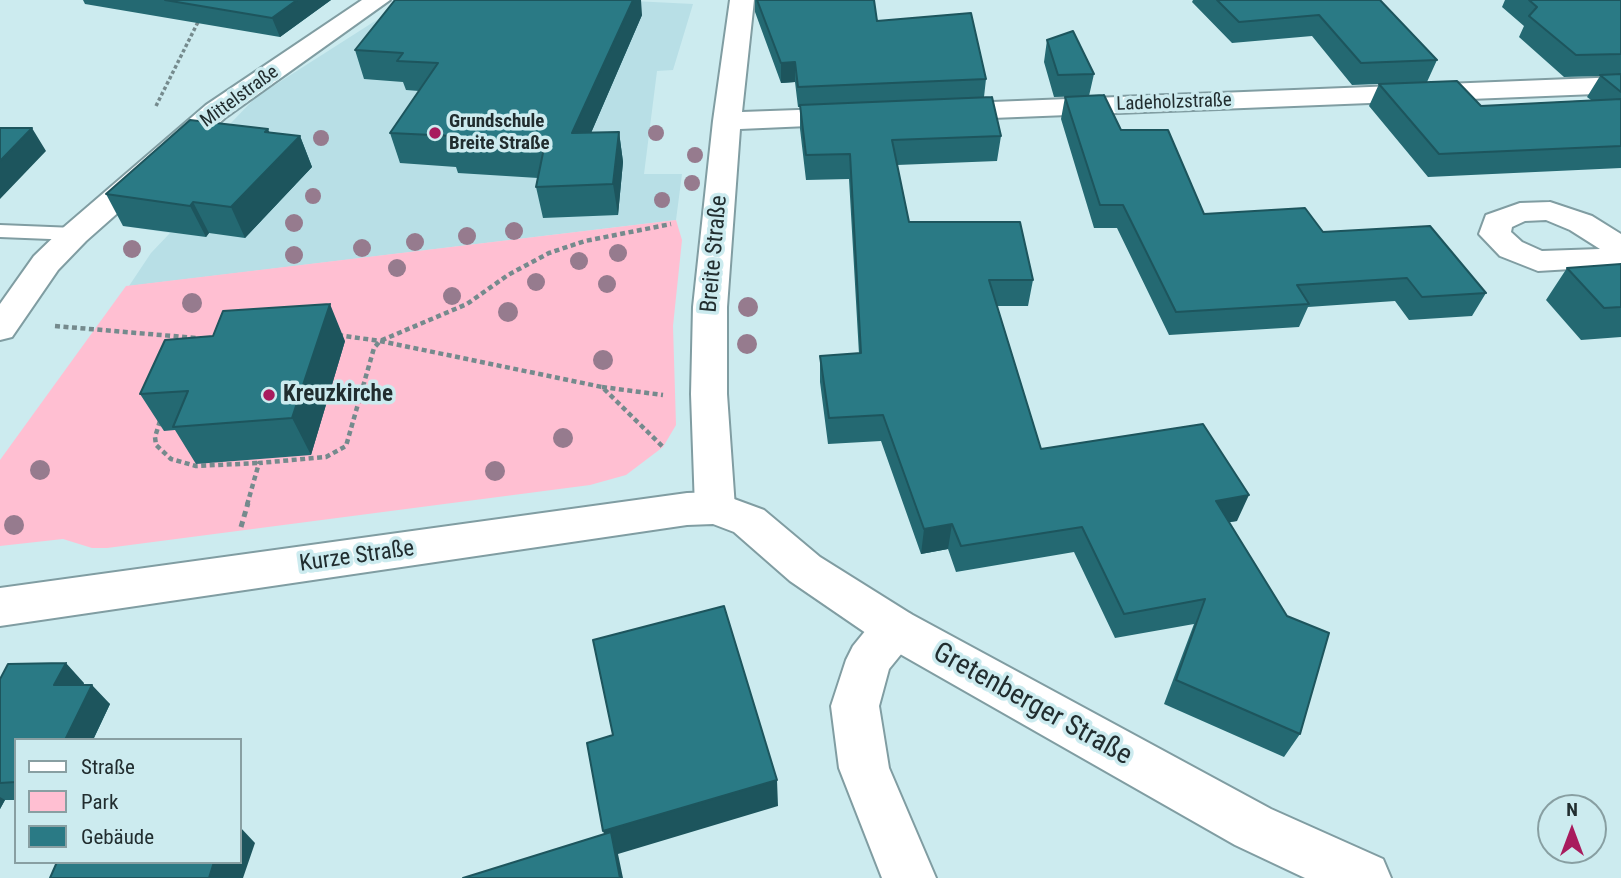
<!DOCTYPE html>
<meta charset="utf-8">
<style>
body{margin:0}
#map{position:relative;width:1621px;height:878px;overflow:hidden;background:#ccebef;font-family:"Roboto Condensed",sans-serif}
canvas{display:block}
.legend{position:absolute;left:14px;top:738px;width:228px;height:126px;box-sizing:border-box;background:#ccebef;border:2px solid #889fa2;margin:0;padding:9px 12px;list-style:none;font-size:21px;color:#212d2f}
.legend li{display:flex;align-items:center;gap:14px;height:35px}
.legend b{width:35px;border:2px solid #889fa2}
.north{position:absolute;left:1537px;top:794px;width:70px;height:70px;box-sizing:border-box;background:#ccebef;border:2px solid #889fa2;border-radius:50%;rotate:0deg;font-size:19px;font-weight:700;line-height:28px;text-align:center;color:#212d2f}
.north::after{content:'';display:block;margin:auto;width:24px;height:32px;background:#a81b5d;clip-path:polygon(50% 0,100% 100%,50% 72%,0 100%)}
</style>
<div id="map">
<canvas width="1621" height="878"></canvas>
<ul class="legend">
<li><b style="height:9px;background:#fff"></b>Straße</li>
<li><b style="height:19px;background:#ffbfd2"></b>Park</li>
<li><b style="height:19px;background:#2a7a85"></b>Gebäude</li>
</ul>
<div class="north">N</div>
</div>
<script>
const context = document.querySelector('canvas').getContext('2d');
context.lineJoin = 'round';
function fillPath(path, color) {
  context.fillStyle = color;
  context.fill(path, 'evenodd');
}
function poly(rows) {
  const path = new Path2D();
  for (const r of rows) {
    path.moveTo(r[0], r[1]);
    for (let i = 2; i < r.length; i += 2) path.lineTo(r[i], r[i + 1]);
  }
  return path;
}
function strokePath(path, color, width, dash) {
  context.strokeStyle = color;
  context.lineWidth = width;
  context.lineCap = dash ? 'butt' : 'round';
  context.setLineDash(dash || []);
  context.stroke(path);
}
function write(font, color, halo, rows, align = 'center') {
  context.font = font + ' "Roboto Condensed",sans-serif';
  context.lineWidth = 7;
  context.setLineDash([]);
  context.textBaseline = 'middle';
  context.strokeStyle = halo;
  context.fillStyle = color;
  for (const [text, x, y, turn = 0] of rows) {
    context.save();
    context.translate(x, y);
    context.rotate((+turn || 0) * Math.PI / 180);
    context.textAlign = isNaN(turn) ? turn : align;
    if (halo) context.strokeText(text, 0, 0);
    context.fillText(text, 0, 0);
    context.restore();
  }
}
fillPath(poly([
 [408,0,613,0,693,4,673,70,657,71,644,174,682,174,676,220,129,286,151,253,170,233,123,226,204,151,256,97]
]), '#b8dfe6');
fillPath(poly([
 [676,220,682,240,673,326,676,425,663,447,626,475,590,485,107,548,92,548,63,539,0,546,0,460,126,286]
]), '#ffbfd2');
const lane = poly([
 [0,225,75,228,82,230,85,234,82,238,75,240,0,237,0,225]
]);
const street = poly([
 [362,0,390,0,226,117,86,241,58,270,12,337,0,340,0,304,34,256,64,227,206,105,362,0],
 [730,0,754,0,742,112,854,108,864,110,868,116,864,122,854,124,740,129,727,307,727,394,735,508,729,519,715,524,701,519,695,508,691,394,693,307,713,121,730,0],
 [1621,77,1621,93,942,120,932,118,928,112,932,106,942,104,1621,77],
 [1550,202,1592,216,1621,234,1621,266,1538,271,1500,256,1479,234,1486,215,1520,203,1550,202],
 [1546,220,1570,230,1600,249,1542,251,1522,242,1511,232,1512,227,1525,221,1546,220],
 [895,609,911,614,917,628,911,642,889,669,879,706,889,768,936,878,882,878,839,768,831,706,846,660,853,646,879,614,895,609]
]);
const secondary = poly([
 [715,492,764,510,820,557,911,614,1271,809,1383,859,1391,878,1305,878,1235,845,879,642,790,581,734,532,713,524,687,525,0,626,0,588,687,493,715,492]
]);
strokePath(lane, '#809da2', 4);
strokePath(street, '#809da2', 4);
strokePath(secondary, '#809da2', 4);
strokePath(poly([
 [156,106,199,20]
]), '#758a8d', 3.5, [3.5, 2.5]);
strokePath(poly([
 [55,326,196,338],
 [338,335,380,341,602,387,663,447],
 [602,387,663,395],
 [160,421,155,437,156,445,171,459,196,466,259,463],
 [247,505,259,463,326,457,346,446,374,348,380,341,467,304,508,275,549,253,585,241,671,224]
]), '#758a8d', 4.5, [5, 3.5]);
strokePath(poly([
 [241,527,248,503]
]), '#758a8d', 5, [6, 4.5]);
fillPath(lane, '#fff');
fillPath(street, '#fff');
fillPath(secondary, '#fff');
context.fillStyle = '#967b8e';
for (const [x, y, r] of [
 [656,133,8],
 [321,138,8],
 [695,155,8],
 [692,183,8],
 [313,196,8],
 [662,200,8],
 [294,223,9],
 [514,231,9],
 [467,236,9],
 [415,242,9],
 [362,248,9],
 [132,249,9],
 [618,253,9],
 [294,255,9],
 [579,261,9],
 [397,268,9],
 [536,282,9],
 [607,284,9],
 [452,296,9],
 [192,303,10],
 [748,307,10],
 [508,312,10],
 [747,344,10],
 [603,360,10],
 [563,438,10],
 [40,470,10],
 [495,471,10],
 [14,525,10]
]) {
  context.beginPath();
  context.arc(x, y, r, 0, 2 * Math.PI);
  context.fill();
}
fillPath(poly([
 [83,0,331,0,280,37,85,4],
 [755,0,874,0,877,21,986,79,984,97,1001,136,997,161,897,165,909,222,1033,280,1028,306,997,306,1041,449,1237,521,1229,522,1300,734,1284,757,1164,704,1194,624,1115,638,1074,552,956,572,948,549,921,554,881,441,828,444,820,382,820,356,859,354,849,179,806,180,800,129,800,107,798,107,795,82,781,83,755,12],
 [1193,0,1380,0,1437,60,1427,82,1481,106,1591,100,1587,97,1600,76,1564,77,1519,37,1524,26,1502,7,1505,0,1621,0,1621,168,1428,177,1369,106,1379,84,1352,85,1312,36,1232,43,1192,2],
 [642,15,591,133,619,132,623,162,618,215,543,218,536,187,538,178,458,173,456,167,400,163,390,133,419,91,406,90,403,82,364,79,355,50],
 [1047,40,1094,74,1089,96,1054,97,1044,62],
 [1065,97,1121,130,1204,214,1323,232,1486,293,1472,316,1409,320,1395,301,1308,307,1299,327,1169,335,1117,228,1094,228,1061,119],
 [270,133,300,136,312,167,245,238,209,233,206,237,123,226,106,194],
 [1621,264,1621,337,1581,340,1546,300,1567,268],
 [345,341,311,455,196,464,175,430,164,431,140,394],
 [0,679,84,683,83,685,110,704,93,740,16,740,16,800,5,800,0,809]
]), '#246972');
fillPath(poly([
 [297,0,331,0,280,37,272,18],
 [633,0,641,0,642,15,578,163,572,133],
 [795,62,795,82,781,83,781,63],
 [32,128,46,151,0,199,0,161],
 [268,129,280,157,300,136,312,167,245,238,231,207,265,132],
 [619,132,623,162,618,215,613,184],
 [193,202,209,233,206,237,190,206],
 [330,304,345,341,311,455,292,418],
 [1249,495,1237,521,1205,526,1216,501],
 [952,524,948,549,921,554,924,529],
 [66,663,84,683,73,704,54,685],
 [92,685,110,704,93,740,65,740],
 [777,780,778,806,618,854,623,878,620,878,603,831],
 [0,797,5,800,0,809],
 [240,827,255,843,243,878,209,878,214,862,240,862]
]), '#1d555d');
const building = poly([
 [165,0,297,0,272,18,165,0],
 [395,0,633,0,572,133,619,132,613,184,536,187,544,148,449,142,453,136,390,133,438,63,397,61,403,53,355,50,395,0],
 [757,0,874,0,877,21,971,13,986,79,798,87,795,62,781,63,757,0],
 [1217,0,1380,0,1437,60,1361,63,1319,15,1239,22,1217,0],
 [1529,0,1621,0,1621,54,1576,55,1529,16,1537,7,1529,0],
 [1073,31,1094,74,1058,75,1047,40,1073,31],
 [1621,74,1621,92,1600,75,1621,74],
 [1457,81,1481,106,1621,99,1621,146,1439,154,1379,84,1457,81],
 [1104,95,1121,130,1168,130,1204,214,1305,208,1323,232,1430,226,1486,293,1422,297,1407,278,1297,285,1309,304,1176,312,1123,205,1100,205,1065,97,1104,95],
 [992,97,1001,136,892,140,909,222,1020,222,1033,280,989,280,1041,449,1203,424,1249,495,1216,501,1287,616,1329,633,1300,734,1176,680,1205,599,1124,614,1082,527,961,546,952,524,924,529,883,415,829,418,820,356,861,353,850,154,806,155,800,105,992,97],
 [190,120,268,129,265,132,300,136,231,207,193,202,190,206,106,194,190,120],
 [0,128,32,128,0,161,0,128],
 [1621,264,1621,307,1604,308,1567,268,1621,264],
 [330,304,292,418,173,427,188,391,140,394,165,340,213,336,223,311,330,304],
 [724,606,777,780,603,831,587,743,613,735,593,640,724,606],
 [66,663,54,685,92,685,65,740,16,740,16,782,0,783,0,679,8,664,66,663],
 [611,832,620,878,463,878,611,832],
 [57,862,214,862,209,878,50,878,57,862]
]);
fillPath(building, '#2a7a85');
strokePath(building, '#1d555d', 2);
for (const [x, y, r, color] of [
 [435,133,7,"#a81b5d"],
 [269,395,7,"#a81b5d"]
]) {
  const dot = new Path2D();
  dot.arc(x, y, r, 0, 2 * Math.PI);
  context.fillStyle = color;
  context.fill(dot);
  strokePath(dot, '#ccebef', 2.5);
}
write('19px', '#212d2f', '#ccebef', [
 ["Mittelstraße",240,97,-36],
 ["Ladeholzstraße",1174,103,-2]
]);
write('bold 19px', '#212d2f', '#ccebef', [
 ["Grundschule",449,122],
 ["Breite Straße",449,144]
], 'left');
write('23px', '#212d2f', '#ccebef', [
 ["Breite Straße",715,254,-85],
 ["Kurze Straße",357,557,-8]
]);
write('bold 23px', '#212d2f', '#ccebef', [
 ["Kreuzkirche",283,395]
], 'left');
write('28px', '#212d2f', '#ccebef', [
 ["Gretenberger Straße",1032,705,29]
]);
</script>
